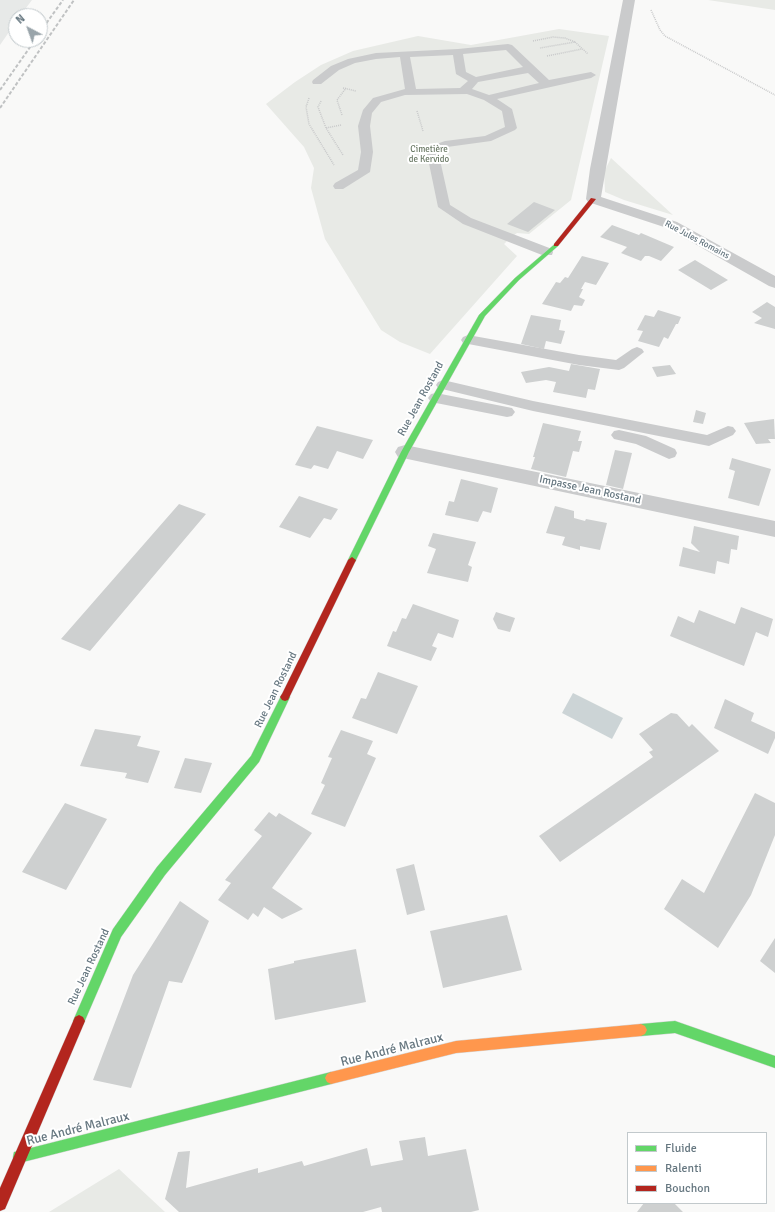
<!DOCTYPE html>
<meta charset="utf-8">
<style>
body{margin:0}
#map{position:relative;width:775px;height:1212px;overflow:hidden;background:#f9f9f8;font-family:Signika,sans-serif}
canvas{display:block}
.legend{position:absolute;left:627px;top:1132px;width:140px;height:72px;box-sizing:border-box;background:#fff;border:1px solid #c2c9cc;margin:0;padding:5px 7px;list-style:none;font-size:12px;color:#667780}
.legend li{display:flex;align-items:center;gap:8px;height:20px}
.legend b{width:20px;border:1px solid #c2c9cc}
.north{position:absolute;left:8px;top:8px;width:40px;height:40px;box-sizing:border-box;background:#fff;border:1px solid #c2c9cc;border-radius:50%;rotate:319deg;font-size:11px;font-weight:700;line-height:16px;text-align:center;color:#667780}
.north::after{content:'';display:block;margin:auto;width:14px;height:18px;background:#99a4aa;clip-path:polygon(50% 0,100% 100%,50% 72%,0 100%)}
</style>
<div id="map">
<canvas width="775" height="1212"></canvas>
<ul class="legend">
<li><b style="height:5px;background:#63d668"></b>Fluide</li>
<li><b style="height:5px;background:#ff974d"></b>Ralenti</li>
<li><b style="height:5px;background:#b3261e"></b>Bouchon</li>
</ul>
<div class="north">N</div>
</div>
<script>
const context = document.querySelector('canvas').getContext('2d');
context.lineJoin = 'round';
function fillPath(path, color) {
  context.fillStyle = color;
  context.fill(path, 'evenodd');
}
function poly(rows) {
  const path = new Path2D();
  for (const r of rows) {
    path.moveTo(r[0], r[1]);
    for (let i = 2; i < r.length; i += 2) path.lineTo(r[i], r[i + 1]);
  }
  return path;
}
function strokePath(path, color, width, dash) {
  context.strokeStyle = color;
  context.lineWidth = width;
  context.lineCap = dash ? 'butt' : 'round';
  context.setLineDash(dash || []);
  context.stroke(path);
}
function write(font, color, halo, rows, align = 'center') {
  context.font = font + ' Signika,sans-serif';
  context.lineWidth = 4;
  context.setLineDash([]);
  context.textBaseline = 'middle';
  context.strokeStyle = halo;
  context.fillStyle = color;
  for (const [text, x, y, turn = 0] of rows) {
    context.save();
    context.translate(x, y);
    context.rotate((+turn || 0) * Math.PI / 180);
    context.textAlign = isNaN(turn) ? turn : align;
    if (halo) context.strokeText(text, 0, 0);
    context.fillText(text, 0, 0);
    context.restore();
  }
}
fillPath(poly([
 [0,0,32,0,20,16,16,16,16,22,0,45]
]), '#e7e9e8');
fillPath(poly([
 [708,0,775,0,775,10],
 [559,29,609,36,571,200,529,234,517,233,510,238,504,244,517,256,430,354,400,342,381,330,325,239,311,188,314,168,304,147,266,104,295,82,321,65,353,51,418,36,471,45],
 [611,158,673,215,624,200,605,192,604,172],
 [119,1169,165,1212,49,1212]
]), '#e8eae6');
fillPath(poly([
 [573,693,623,718,612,739,562,713]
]), '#ccd4d6');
fillPath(poly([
 [534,202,555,210,528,232,507,224],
 [612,225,639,235,641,233,674,247,661,261,649,256,645,256,641,261,621,253,627,247,600,237],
 [582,256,609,263,596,285,585,282,581,289,583,289,579,297,585,300,582,306,574,305,571,311,542,304,556,282,560,283,565,277,568,278],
 [695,260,728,280,711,290,678,270],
 [767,302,775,307,775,329,754,323,762,318,752,312],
 [658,310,681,317,678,324,676,324,668,339,664,337,659,347,638,341,643,331,637,330,645,315,654,317],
 [531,315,561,320,559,330,565,331,561,344,546,341,544,349,521,344],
 [571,364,600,369,595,390,588,389,586,398,553,392,556,382,546,380,526,383,521,372,549,367,569,371],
 [670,365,676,374,657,377,652,367],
 [696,410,706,413,703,424,693,422],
 [774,419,775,439,768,439,771,443,756,444,744,423],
 [543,423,581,431,578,441,582,441,579,452,573,451,566,477,531,469,535,457,533,457],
 [317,426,373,440,363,459,337,451,328,469,314,465,311,469,295,465],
 [615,450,632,453,623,489,606,485],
 [732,458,771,469,759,506,728,498,735,471,729,469],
 [461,479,498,488,491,513,483,511,478,522,445,515,449,501,454,502],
 [299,496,338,509,331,520,324,518,310,538,279,527],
 [179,504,206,514,90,651,61,639],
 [555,506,574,511,574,518,585,521,586,519,607,523,600,550,580,546,580,550,562,545,565,537,546,533],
 [694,526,739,536,737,550,731,549,729,564,717,561,715,574,679,566,683,547,700,552,691,543],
 [433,533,476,542,468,565,472,567,468,582,427,573,436,549,428,546],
 [413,604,459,620,453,638,438,633,432,646,437,648,431,661,387,646,393,631,396,632,402,618,406,619],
 [741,607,773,619,768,637,756,632,744,666,670,636,678,616,694,623,699,610,735,624],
 [496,612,515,618,510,632,498,629,493,619],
 [378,672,418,686,397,734,352,718,361,698,366,699],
 [725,699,754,713,751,721,775,732,775,738,768,754,714,728],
 [671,713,677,714,689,727,692,724,719,751,560,862,539,836,653,757,649,752,653,750,639,734],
 [95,729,141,736,137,746,160,751,148,783,125,778,127,773,80,766],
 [341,730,373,741,367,754,376,758,345,827,311,814,325,785,321,783,332,758,328,757],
 [185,758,212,763,201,793,174,788],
 [755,793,775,803,775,835,751,895,718,948,664,909,682,879,704,893],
 [65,803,107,819,66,890,22,872],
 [269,812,276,817,279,813,312,833,272,888,303,909,282,919,264,907,258,917,253,913,248,920,218,900,231,883,225,880,262,836,254,830],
 [414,864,425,910,407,915,396,869],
 [180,901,209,921,182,983,169,981,131,1088,93,1080,133,975],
 [507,915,522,970,443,988,430,931],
 [775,938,775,973,760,961],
 [356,949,366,1002,275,1020,268,969,294,963,294,961],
 [425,1137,428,1156,466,1149,479,1210,471,1212,382,1212,381,1207,363,1212,179,1212,165,1199,178,1152,190,1151,186,1188,258,1168,258,1173,302,1161,304,1166,367,1148,371,1166,403,1160,399,1141],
 [644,1203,674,1203,683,1212,637,1212]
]), '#ced0d0');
const fast = poly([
 [556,243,558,244,558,246,519,280,485,316,409,452,355,562,349,562,348,560,401,452,479,315,515,278,556,243],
 [285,693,288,694,290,697,259,762,165,875,121,937,83,1025,79,1027,75,1025,73,1021,113,929,157,867,251,756,282,694,285,693],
 [675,1021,775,1056,775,1068,675,1033,641,1036,637,1034,635,1030,637,1026,641,1024,675,1021],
 [331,1072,335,1074,337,1078,335,1082,331,1084,19,1163,14,1162,13,1157,14,1152,19,1151,331,1072]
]);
const slow = poly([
 [641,1024,645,1026,647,1030,645,1034,641,1036,456,1053,331,1084,327,1082,325,1078,327,1074,331,1072,456,1041,641,1024]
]);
const jam = poly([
 [591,198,596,199,558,246,554,246,554,244,591,198],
 [352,557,356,560,288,700,285,701,282,700,280,697,282,694,348,560,352,557],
 [79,1015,83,1017,85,1021,5,1209,0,1211,0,1188,75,1017,79,1015]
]);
strokePath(fast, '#d5d6d6', 1);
strokePath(slow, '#d5d6d6', 1);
strokePath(jam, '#d5d6d6', 1);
strokePath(poly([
 [651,10,660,30,665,36,775,95],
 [533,41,553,37,565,38,575,42,540,48],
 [575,42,588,54],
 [547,56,582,49],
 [343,88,356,91],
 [309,98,306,107,309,124,334,165],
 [321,101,318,107,326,128],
 [417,111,423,131],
 [342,115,337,100,346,88],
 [341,125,326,128,343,155]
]), '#c8c9ca', 1.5, [1, 1]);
fillPath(poly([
 [508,44,512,45,549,80,591,72,596,75,591,78,497,99,512,109,517,128,515,130,491,141,447,147,438,151,450,205,471,218,552,249,553,252,552,255,542,255,463,224,438,207,426,149,428,147,445,141,485,136,505,127,502,111,484,100,467,94,405,95,381,102,372,113,370,126,373,152,370,172,343,189,335,189,333,186,335,183,358,170,361,152,358,126,363,110,373,98,405,89,400,57,376,59,355,63,339,70,321,84,313,84,312,82,313,80,331,66,348,59,376,53,458,49,508,44],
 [506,50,523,67,476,77,466,72,463,54,506,50],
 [453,55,456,74,468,81,460,88,416,89,410,57,453,55],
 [528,73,539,83,489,95,472,89,478,82,528,73],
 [468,335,579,355,616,360,632,349,637,347,642,349,644,352,624,368,619,370,579,365,463,343,461,340,463,337,468,335],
 [443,380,533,401,707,435,728,426,733,427,736,431,733,435,709,446,533,411,438,388,436,385,438,382,443,380],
 [436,393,507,407,512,408,515,412,512,416,507,417,431,402,428,398,431,394,436,393],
 [619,430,646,436,675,449,677,453,675,457,669,459,636,444,614,439,611,435,614,431,619,430]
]), '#cacbcc');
fillPath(poly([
 [623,0,635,0,601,197,677,222,775,276,775,288,769,286,667,228,588,202,586,199,590,169,623,0],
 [405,445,775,521,775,537,398,457,395,452,398,447,405,445]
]), '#cacbcc');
fillPath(fast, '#63d668');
fillPath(slow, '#ff974d');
fillPath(jam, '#b3261e');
strokePath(poly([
 [40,32,63,0],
 [0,90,35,40],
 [0,108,74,0]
]), '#c0c2c3', 2, [3.5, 2]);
write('9px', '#6a7965', '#fff', [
 ["Cimetière",429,150],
 ["de Kervido",429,160]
]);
write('9px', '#667780', '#fff', [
 ["Rue Jules Romains",697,240,28]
]);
write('11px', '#667780', '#fff', [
 ["Rue Jean Rostand",421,399,-61],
 ["Impasse Jean Rostand",590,490,12],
 ["Rue Jean Rostand",276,690,-64],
 ["Rue Jean Rostand",89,967,-65]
]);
write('13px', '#667780', '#fff', [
 ["Rue André Malraux",392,1050,-14],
 ["Rue André Malraux",78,1129,-14]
]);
</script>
